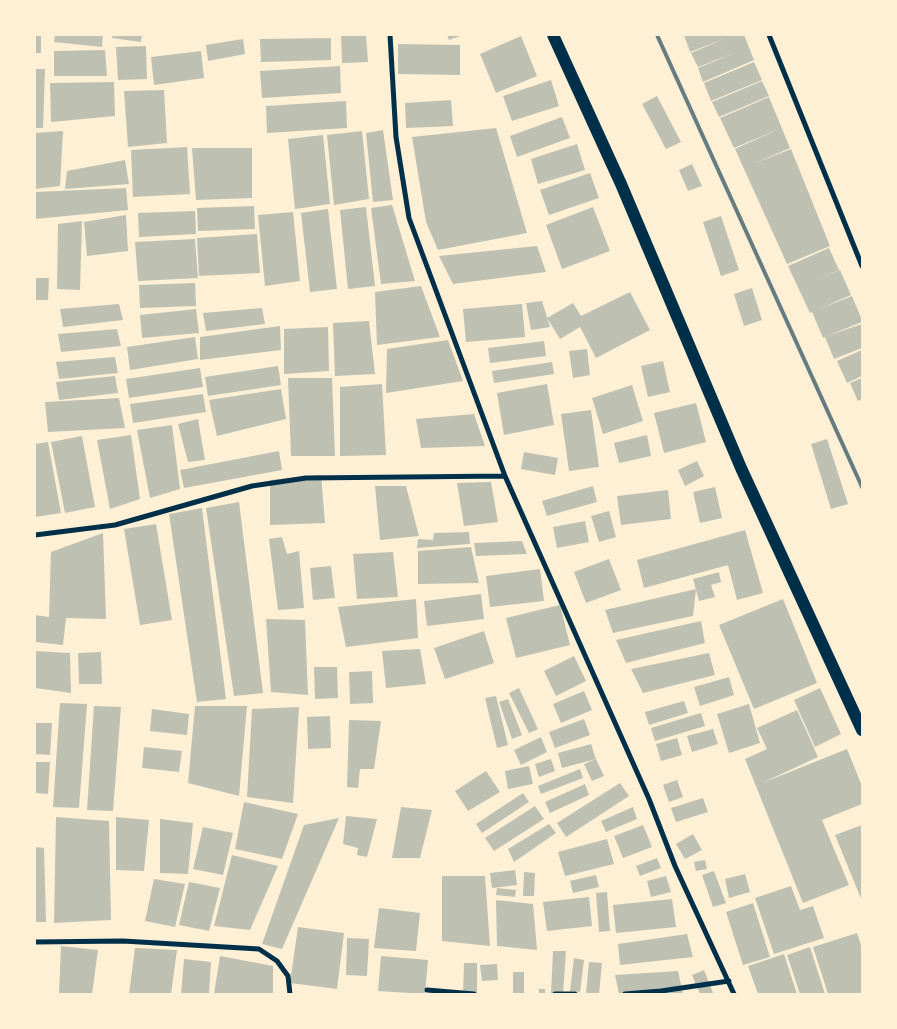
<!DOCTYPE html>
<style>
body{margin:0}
#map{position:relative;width:897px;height:1029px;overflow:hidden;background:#fdf0d5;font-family:"Work Sans",sans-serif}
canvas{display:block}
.frame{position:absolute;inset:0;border:36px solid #fdf0d5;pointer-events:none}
</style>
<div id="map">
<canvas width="897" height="1029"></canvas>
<div class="frame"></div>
</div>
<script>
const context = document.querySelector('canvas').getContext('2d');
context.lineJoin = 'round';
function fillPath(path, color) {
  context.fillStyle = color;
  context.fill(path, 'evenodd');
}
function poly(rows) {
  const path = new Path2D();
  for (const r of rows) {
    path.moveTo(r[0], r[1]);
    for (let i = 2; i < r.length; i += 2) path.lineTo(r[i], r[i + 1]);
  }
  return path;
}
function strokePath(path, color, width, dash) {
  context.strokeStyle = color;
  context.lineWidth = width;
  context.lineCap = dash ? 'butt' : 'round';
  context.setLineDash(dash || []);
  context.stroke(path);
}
fillPath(poly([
 [35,35,41,35,41,53,35,53],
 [55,35,103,35,102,47,54,42],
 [113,35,142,35,141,42,112,38],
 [341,35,366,35,368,62,342,63],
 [447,35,463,35,449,40],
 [684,35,744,35,754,60,703,82,698,68,737,52,698,67,691,53,726,38,690,52],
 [521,36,537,76,496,93,480,54],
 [331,38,331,60,261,62,260,39],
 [243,39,245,54,208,61,206,45],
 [398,44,460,45,460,75,398,74],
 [146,46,147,79,118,80,116,47],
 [105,50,107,76,54,76,54,51],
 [201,51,204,78,154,85,151,57],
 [754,62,762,80,711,101,704,83],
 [340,66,341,93,262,98,260,71],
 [35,69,45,69,43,128,35,128],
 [551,80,559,106,512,121,503,96],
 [762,81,769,96,719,117,712,102],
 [114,82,115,116,51,122,50,83],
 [164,90,167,143,128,147,124,91],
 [657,96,681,142,666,149,642,104],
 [769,97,790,148,753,164,791,149,830,246,787,264,735,149,779,129,734,148,720,118],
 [451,100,453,126,406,128,405,103],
 [346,101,347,128,267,133,266,106],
 [562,117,570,138,517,157,510,136],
 [496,128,527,233,438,250,426,222,412,137],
 [383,130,393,200,373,202,366,133],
 [63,131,60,186,35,189,35,133],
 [362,131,369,199,334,205,327,135],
 [323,135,330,204,295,209,288,139],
 [577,144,585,170,538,184,531,159],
 [187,147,190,194,133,197,131,150],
 [192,148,252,148,252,198,196,200],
 [125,160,129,184,65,189,67,171],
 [692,164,702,186,688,191,679,170],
 [590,173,599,198,549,215,540,190],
 [126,188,128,210,35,219,35,192],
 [392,205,415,281,381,284,371,208],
 [254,206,255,229,198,231,197,208],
 [366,207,375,286,348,289,340,210],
 [593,207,610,251,562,269,546,225],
 [328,209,337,289,310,292,301,213],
 [195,211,196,234,139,237,138,213],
 [293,212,300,281,265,286,258,215],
 [126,215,128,251,87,256,84,222],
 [721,216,739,270,721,276,703,222],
 [82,221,80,290,57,289,58,224],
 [257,234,260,273,199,276,197,238],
 [195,239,198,278,138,281,135,242],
 [537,246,546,272,453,284,439,256],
 [829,248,839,270,812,282,840,270,851,295,819,309,852,296,862,320,862,322,827,336,862,324,862,348,834,359,825,337,823,338,812,312,810,313,788,266],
 [35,278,49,278,48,300,35,300],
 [195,283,196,306,140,308,139,285],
 [421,286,440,337,377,345,375,292],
 [752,288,762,320,744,326,734,294],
 [630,292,650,330,596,358,580,327,560,339,547,318,573,303,581,316],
 [542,301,550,327,531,330,526,303],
 [119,304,123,320,63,327,60,309],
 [522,304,525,337,466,342,463,309],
 [262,308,265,324,206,331,203,313],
 [196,309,199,333,142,338,140,315],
 [369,321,375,374,335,376,333,323],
 [280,326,281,350,200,360,200,337],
 [328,327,329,371,284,374,284,329],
 [117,329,121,346,61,352,58,334],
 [195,337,198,359,130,370,127,347],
 [448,340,463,381,386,393,387,349],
 [544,341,546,356,490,363,488,348],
 [587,349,590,375,573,378,569,351],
 [862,350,862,376,847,383,837,361],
 [115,357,118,373,59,379,56,362],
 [663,361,670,392,648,397,641,366],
 [552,362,554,374,494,383,492,371],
 [278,366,281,385,208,396,205,377],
 [200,368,203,387,129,398,126,379],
 [115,376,118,393,59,400,56,382],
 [288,378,332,378,335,456,291,456],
 [862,378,862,399,858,401,850,383],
 [382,384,386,455,340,456,340,387],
 [547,384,554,425,504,435,497,393],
 [632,385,643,421,603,434,592,398],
 [281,389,286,419,217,436,209,400],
 [203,394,206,412,133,423,130,404],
 [119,398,125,428,48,432,45,402],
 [696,403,706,442,664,453,654,413],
 [591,410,599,467,569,471,561,414],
 [474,414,485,446,421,448,416,419],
 [198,419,205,460,188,462,178,424],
 [172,425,180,489,150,498,137,430],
 [131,435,140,499,110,509,97,440],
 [647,435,651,456,619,463,614,443],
 [82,436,95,507,65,513,51,442],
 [827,439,848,504,831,509,811,444],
 [48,442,61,513,35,517,35,444],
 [279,451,282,470,184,488,180,470],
 [524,452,558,458,555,475,521,469],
 [697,461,704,476,685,486,678,470],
 [321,475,325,523,270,525,270,480],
 [491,482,498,522,464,526,457,483],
 [375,486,406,486,419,536,380,540],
 [593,486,597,502,547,516,542,501],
 [715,487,722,518,700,523,693,492],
 [668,490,671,519,621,525,617,496],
 [239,502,263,693,234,696,206,508],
 [202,508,226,699,197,702,169,514],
 [609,511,616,537,599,542,591,516],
 [585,521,589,542,557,548,553,527],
 [156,524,172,620,140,625,124,529],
 [745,530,763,593,737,600,728,565,644,588,637,560],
 [469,532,470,544,417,548,418,539,433,540,434,533],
 [103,533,106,619,66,618,63,645,35,642,35,615,49,617,51,552],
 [282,537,287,554,299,551,304,608,278,610,269,539],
 [522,541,527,554,476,556,474,543],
 [471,547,479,583,418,584,418,551],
 [393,552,398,597,357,599,353,554],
 [609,559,621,590,586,603,574,572],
 [331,566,335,598,313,600,310,568],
 [540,569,544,601,490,607,486,576],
 [719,572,721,582,711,585,715,597,699,601,693,579],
 [696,589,693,616,613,633,605,610],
 [481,594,484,619,427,626,424,601],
 [416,599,418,638,346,647,338,607],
 [783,599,817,683,754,709,719,625],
 [560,605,570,645,516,658,506,618],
 [266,619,305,620,308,695,271,692],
 [701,621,705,643,626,663,616,640],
 [484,631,494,663,445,679,434,648],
 [420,649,426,684,386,688,382,651],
 [35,651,70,653,71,693,35,688],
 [101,652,102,684,79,684,78,653],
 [709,653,715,675,643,693,631,669],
 [574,656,586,681,556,696,544,671],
 [314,667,337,667,338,698,315,699],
 [372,671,373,703,350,704,349,672],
 [729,677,734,695,700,706,694,687],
 [519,688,538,729,529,733,509,693],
 [820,688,841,734,815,747,794,700],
 [584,691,592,710,561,723,553,704],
 [496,696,508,745,497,748,485,698],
 [508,699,522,735,512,739,499,702],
 [684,701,688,713,649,725,645,712],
 [60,703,87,704,79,808,53,807],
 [749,704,760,743,729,753,717,714],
 [94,706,121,707,113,811,87,810],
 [195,706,247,706,239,796,188,783],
 [299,707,293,803,247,797,252,709],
 [152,709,189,714,187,735,150,731],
 [797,710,818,757,762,783,847,749,862,786,862,804,822,820,849,885,803,903,745,759,767,749,757,728],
 [701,713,705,726,655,741,651,728],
 [330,716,331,748,308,749,307,717],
 [584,719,590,735,555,748,549,732],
 [349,720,381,721,374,769,360,769,358,788,347,787],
 [35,723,52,723,50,755,35,754],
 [713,729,718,744,692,752,687,736],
 [541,737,547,752,521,765,514,750],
 [677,738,682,755,661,761,656,744],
 [591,744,596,759,562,768,558,753],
 [144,747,182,751,179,772,142,768],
 [551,759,555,771,539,777,535,764],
 [596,759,604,776,592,781,584,764],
 [35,762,50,762,48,794,35,793],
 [529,766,533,784,508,789,505,771],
 [580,769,583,778,541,794,538,786],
 [486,771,500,792,468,811,455,791],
 [677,780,683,797,669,802,663,785],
 [620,783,629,796,566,837,557,823],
 [585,784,589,795,550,813,545,802],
 [523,793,529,802,482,833,476,824],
 [703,798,708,812,676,822,671,808],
 [244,802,298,814,282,859,235,849],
 [535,806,544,819,494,851,485,838],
 [401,807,432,810,420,858,392,858],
 [633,807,637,819,606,832,601,821],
 [346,816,377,819,367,857,357,855,358,848,343,844],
 [56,817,109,821,111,920,54,923],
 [116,817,149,820,144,871,116,870],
 [339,818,282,949,262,944,304,825],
 [160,819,193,823,188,874,160,873],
 [549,824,556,833,514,862,508,849],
 [643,825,652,847,623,858,614,836],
 [862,825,862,901,835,835],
 [203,827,233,833,223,875,193,869],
 [693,834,702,850,685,859,676,844],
 [607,839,614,864,565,876,558,852],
 [35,847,44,848,46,922,35,922],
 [232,855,278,866,250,930,214,926],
 [657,858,661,868,640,876,636,866],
 [705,860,707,869,696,871,694,862],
 [515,870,517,885,492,888,490,873],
 [714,871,726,903,713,907,702,875],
 [524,872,535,873,534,896,523,896],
 [745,874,750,892,729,898,725,879],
 [596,875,599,887,573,893,570,881],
 [442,876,485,876,490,946,442,941],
 [666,876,671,892,651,897,647,881],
 [154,879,185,884,175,927,145,921],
 [189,882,220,888,209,931,179,925],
 [791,886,800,910,813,906,824,938,774,954,755,898],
 [497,888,516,890,515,897,496,895],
 [607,892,610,931,599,932,596,893],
 [589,897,592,926,547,931,543,902],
 [672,899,676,927,616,933,613,905],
 [496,900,533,904,537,950,497,946],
 [753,903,770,957,743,965,726,912],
 [379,908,420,913,416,951,374,948],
 [298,927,344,933,337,989,290,983],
 [857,933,862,948,862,994,828,994,813,947],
 [687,934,693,957,620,965,618,944],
 [347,938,369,939,367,976,346,975],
 [61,946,98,950,92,994,59,994],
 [810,947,825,994,800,994,787,955],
 [135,948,177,950,171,994,129,994],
 [553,951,566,951,563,994,551,994],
 [784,954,797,994,758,994,748,966],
 [220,956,273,966,273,994,214,994],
 [381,956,428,960,425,994,378,991],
 [574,958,584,960,580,992,570,991],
 [184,959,211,962,209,994,181,994],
 [589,962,602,963,599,994,586,994],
 [464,963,477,963,477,994,463,994],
 [497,964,498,980,482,981,480,965],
 [704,970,713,993,709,994,700,994,692,975],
 [678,971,683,994,619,994,615,975],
 [513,972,524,972,524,994,513,994],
 [539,989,545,989,545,994,539,994]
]), '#bec0b2');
strokePath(poly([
 [390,35,396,137,409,218,505,476,649,799,675,866,734,994],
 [769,35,862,266],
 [35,535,115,525,252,486,306,478,505,476],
 [35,942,123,941,259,949,277,961,288,976,290,994],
 [427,990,474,994],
 [555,994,575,994],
 [625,994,661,991,729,981]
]), '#003049', 5);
strokePath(poly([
 [553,35,621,184,741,468,862,730]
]), '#003049', 12);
strokePath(poly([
 [657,35,862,487]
]), '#657d81', 4);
</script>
